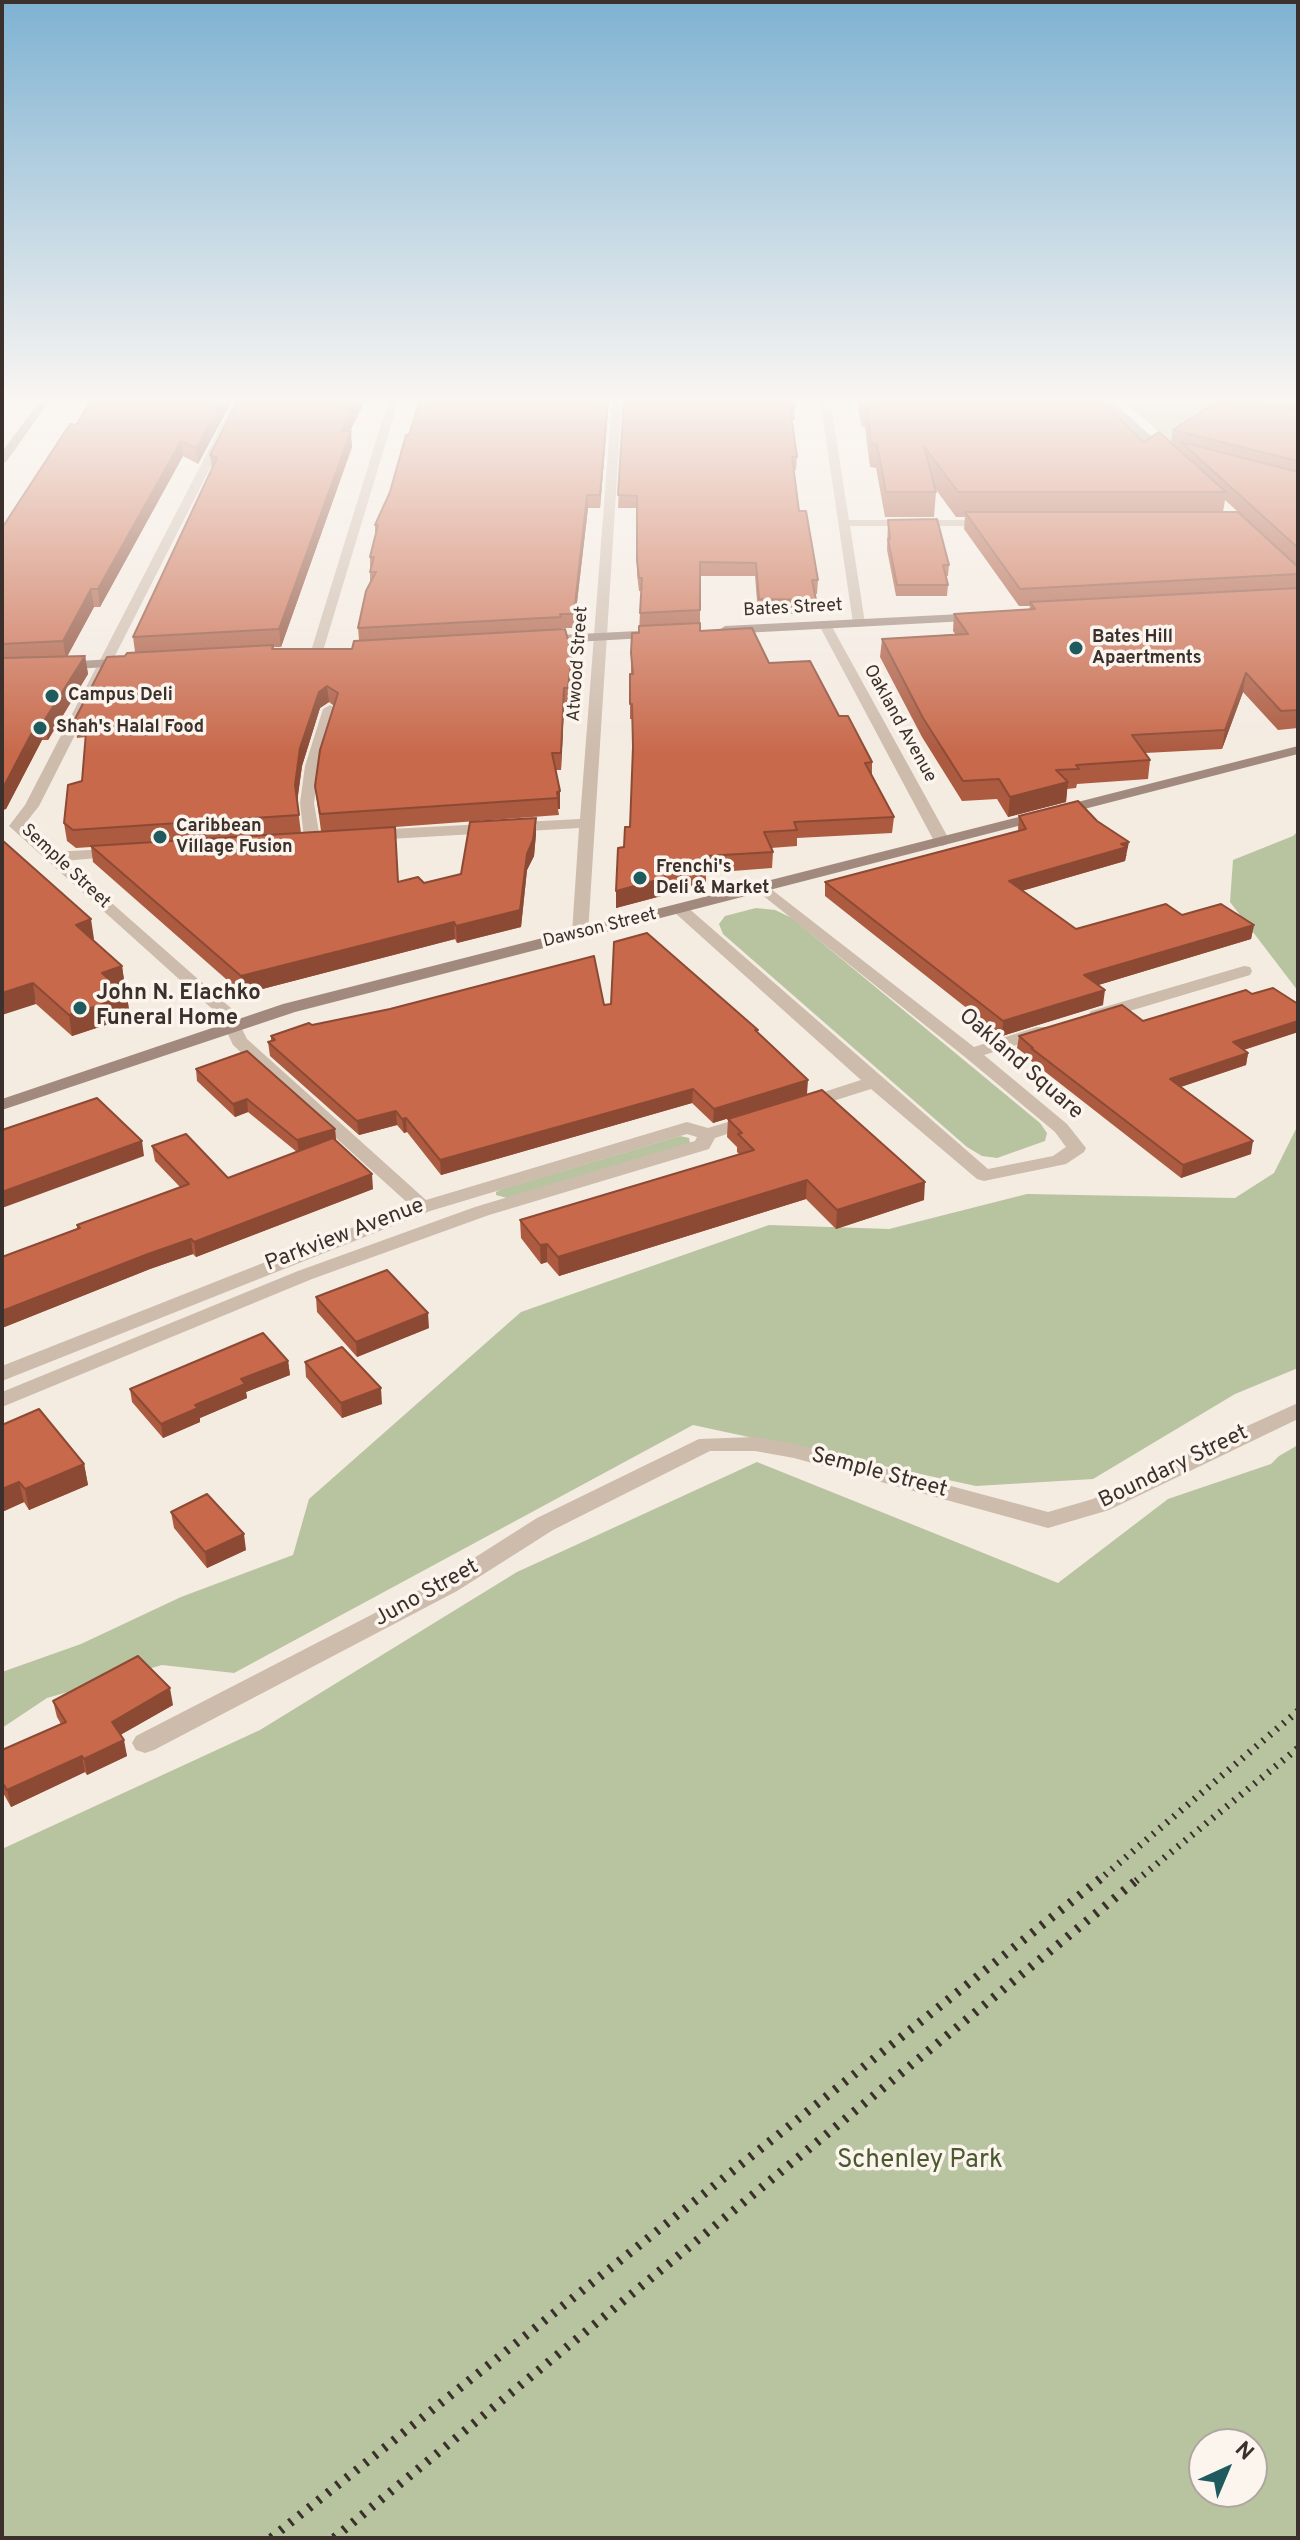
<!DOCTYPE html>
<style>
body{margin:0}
#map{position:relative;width:1300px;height:2540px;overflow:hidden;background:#f4ebe1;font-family:Overpass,sans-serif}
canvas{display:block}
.frame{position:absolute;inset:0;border:4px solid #3b302b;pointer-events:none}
.north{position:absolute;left:1188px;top:2428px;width:80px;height:80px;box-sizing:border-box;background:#fbf5ee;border:2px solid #aea6a0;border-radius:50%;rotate:44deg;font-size:22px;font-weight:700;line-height:32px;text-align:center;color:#3b302b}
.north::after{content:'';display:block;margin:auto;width:28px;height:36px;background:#1f5a5e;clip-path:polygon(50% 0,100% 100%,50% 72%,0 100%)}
</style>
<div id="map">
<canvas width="1300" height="2540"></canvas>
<div class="frame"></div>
<div class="north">N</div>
</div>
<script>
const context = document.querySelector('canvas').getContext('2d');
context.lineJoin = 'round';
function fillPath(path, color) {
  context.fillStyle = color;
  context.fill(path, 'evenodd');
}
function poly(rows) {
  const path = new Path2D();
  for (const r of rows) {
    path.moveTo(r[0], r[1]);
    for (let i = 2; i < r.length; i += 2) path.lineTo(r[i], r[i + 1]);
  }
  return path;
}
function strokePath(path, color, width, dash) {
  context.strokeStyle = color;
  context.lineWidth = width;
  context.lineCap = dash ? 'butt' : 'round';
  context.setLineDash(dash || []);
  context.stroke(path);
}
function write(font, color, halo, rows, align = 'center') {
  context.font = font + ' Overpass,sans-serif';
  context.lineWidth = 7;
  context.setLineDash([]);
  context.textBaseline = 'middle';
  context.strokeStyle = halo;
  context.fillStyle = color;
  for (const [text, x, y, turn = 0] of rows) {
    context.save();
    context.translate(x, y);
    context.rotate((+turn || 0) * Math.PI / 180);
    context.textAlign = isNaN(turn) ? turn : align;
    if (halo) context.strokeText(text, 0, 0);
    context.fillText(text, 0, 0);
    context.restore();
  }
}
fillPath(poly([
 [1143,399,1201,401,1298,414,1171,442,1129,406],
 [1298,831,1298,991,1230,902,1233,860,1293,836],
 [756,908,775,910,792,918,1040,1123,1047,1133,1045,1141,997,1158,982,1156,967,1147,723,934,719,924,725,916],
 [1298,1125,1298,1368,1235,1394,1093,1479,976,1486,693,1425,234,1673,162,1665,47,1698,2,1728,2,1672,81,1644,181,1597,293,1555,309,1499,521,1312,769,1225,889,1229,1027,1194,1235,1198,1274,1173],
 [680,1136,689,1138,690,1143,507,1198,496,1195,496,1192,502,1189],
 [1298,1445,1298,2538,2,2538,2,1849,260,1730,517,1572,757,1462,1058,1583,1168,1499,1271,1464,1279,1456],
 [1252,2444,1252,2492,1204,2492,1204,2444]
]), '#b8c4a0');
fillPath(poly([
 [235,399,245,399,39,806,24,825,54,852,124,848,127,851,119,856,64,861,232,1009,247,1039,426,1200,687,1122,708,1128,751,1115,760,1120,757,1124,715,1138,709,1149,489,1215,312,1279,2,1407,2,1392,298,1271,475,1207,695,1141,697,1137,687,1134,430,1211,2,1381,2,1366,410,1205,233,1045,219,1015,9,826,25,805,235,399],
 [389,399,399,399,323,651,312,654,311,651,389,399],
 [612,399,622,399,588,933,580,938,572,933,579,828,371,840,363,835,371,830,580,819,612,399],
 [820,399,830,399,849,520,991,520,997,523,991,526,850,526,865,623,859,627,853,623,820,399],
 [821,622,831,625,950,841,947,844,942,846,934,841,819,625,821,622],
 [330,705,337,709,319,766,314,803,320,838,312,843,304,838,300,803,305,766,323,709,330,705],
 [762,882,974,1047,1037,1027,1049,1027,1052,1031,1049,1035,984,1055,1067,1124,1086,1148,1084,1152,1066,1164,984,1181,977,1179,871,1089,811,1108,799,1108,796,1104,799,1100,861,1080,674,912,674,906,686,906,988,1169,1053,1156,1066,1147,1055,1132,965,1057,756,890,756,884,762,882],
 [1244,966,1250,967,1252,971,1250,975,1103,1019,1091,1019,1088,1015,1091,1011,1244,966],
 [1298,1403,1298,1419,1109,1510,1048,1528,794,1458,755,1451,710,1451,553,1530,457,1591,154,1750,145,1753,136,1750,132,1743,136,1736,441,1579,537,1518,699,1439,755,1437,794,1444,1048,1512,1093,1499,1150,1470,1298,1403]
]), '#cdbbac');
fillPath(poly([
 [41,399,51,399,6,462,2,463,2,452,41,399],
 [1099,399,1110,399,1171,454,1171,458,1163,458,1099,399],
 [1236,399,1298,403,1298,409,1241,402,1236,399],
 [981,613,985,614,985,620,725,634,719,630,725,626,981,613],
 [657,630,662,631,662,637,541,644,535,640,541,636,657,630],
 [130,658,137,662,135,665,62,670,55,666,62,662,130,658],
 [1298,746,1298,754,295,1012,2,1110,2,1099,283,1004,1298,746]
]), '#a18a7d');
strokePath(poly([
 [1098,1881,1298,1711],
 [1136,1881,1298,1748]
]), '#3b302b', 7, [2, 7]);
strokePath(poly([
 [271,2538,1100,1879],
 [334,2538,1138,1879]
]), '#3b302b', 9, [3, 9]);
fillPath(poly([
 [233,399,198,464,183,456,100,607,94,607,67,657,85,656,88,674,48,740,42,740,6,809,2,810,2,528,76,425],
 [239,399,366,399,350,431,352,447,281,647,274,647,274,649,352,649,359,640,358,628,370,582,370,557,375,536,375,525,390,492,420,399,609,399,600,508,588,508,574,628,561,628,572,654,572,670,569,705,564,705,561,770,555,770,560,791,560,809,558,809,559,815,395,827,398,882,424,883,461,874,536,834,534,856,527,870,521,927,457,943,455,939,243,994,93,862,91,847,76,848,67,841,64,823,82,781,86,737,77,738,74,721,125,656,135,652,133,637,212,470,210,455],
 [329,702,334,706,315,786,321,831,301,833,297,801,302,766,320,708],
 [623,399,794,399,795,420,791,420,797,457,796,470,794,470,799,511,818,580,817,594,815,594,816,600,815,614,758,613,755,576,700,576,700,631,769,663,839,716,872,762,872,776,894,817,892,833,797,838,797,846,771,848,773,852,772,868,706,873,706,882,698,882,698,887,665,886,665,895,616,908,616,891,624,847,630,827,633,751,633,719,630,719,630,674,631,674,631,653,639,633,641,591,639,591,637,574,637,508,618,508],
 [856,399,1099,399,1144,442,1171,443,1173,430,1298,410,1298,728,1278,730,1243,692,1222,749,1145,753,1150,760,1148,779,1077,784,1076,788,1067,789,1066,802,1008,817,997,799,962,801,922,737,880,657,882,639,955,634,953,631,954,614,1029,610,1030,606,1019,606,964,529,965,517,956,517,934,487,936,492,934,517,885,517,876,468,870,467,865,427,862,427],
 [1225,500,1238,512,1223,512],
 [888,520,949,565,948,576,945,576,948,585,947,596,896,596,887,550],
 [1019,816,1127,855,1126,856,1125,861,1022,891,1076,929,1182,915,1254,925,1251,939,1098,985,1103,1005,1002,1036,825,896,825,882,1019,831,1018,829],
 [2,840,94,939,93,940,122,966,125,987,120,989,127,996,130,1017,72,1036,36,1004],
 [1252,994,1298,1004,1298,1032,1244,1050,1248,1053,1246,1065,1181,1087,1251,1154,1181,1178,1030,1060,1030,1058,1017,1048,1019,1036,1143,1021],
 [604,1005,758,1033,807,1094,713,1123,692,1103,441,1175,407,1132,404,1133,397,1125,359,1135,270,1056,268,1042,271,1041,271,1036,312,1025],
 [196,1069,335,1129,336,1140,373,1189,196,1257,193,1254,150,1269,2,1328,2,1257,77,1229,77,1225,180,1187,155,1161,152,1146,228,1178,297,1152,248,1112,235,1117,197,1081],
 [728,1119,924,1200,836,1229,806,1199,559,1276,547,1262,541,1264,521,1238,520,1220,739,1154,737,1152,737,1147,727,1137],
 [316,1297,429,1328,357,1357,317,1312],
 [288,1361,290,1375,246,1392,247,1398,200,1418,200,1422,163,1438,132,1402,130,1389],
 [305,1362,382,1404,342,1418,306,1377],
 [2,1425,84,1464,88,1485,29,1510,24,1502,2,1512],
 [171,1512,246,1550,207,1568,174,1528],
 [53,1701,173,1705,120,1735,127,1756,87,1775,85,1772,11,1807,2,1791,2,1750,61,1724,57,1717]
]), '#ac5a40');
fillPath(poly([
 [224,399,233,399,198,464,196,448],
 [357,399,366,399,342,447,341,431],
 [608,399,609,399,600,508,600,495],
 [351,431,352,447,281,647,279,629],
 [181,441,183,456,100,607,98,589],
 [587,495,588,508,574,628,574,614],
 [91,589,94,607,66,658,63,641],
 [572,654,572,670,569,705,568,688],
 [85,656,88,674,48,740,44,721],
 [1246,673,1243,692,1222,749,1225,730],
 [327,686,329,702,320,708,302,766,297,803,295,785,300,748,319,692],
 [564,688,564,705,561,770,561,753],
 [38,721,42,740,6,809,2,810,2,790],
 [1068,782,1066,802,1008,817,1010,797],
 [560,791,560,809,558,809,557,792],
 [536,818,536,834,534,856,527,870,521,927,457,943,456,926,527,854],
 [1129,842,1125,861,1007,895,1009,881],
 [665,878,665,895,616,908,616,891],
 [91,919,94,939,80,945,76,925],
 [454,922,455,939,243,994,241,976],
 [1254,925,1251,939,1082,990,1084,975],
 [122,966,125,987,105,994,102,973],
 [33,983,36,1004,2,1015,2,993],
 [1105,990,1103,1005,1002,1036,1003,1021],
 [127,996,130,1017,72,1036,69,1015],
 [1298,1021,1298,1032,1230,1054,1233,1042],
 [1248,1053,1246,1065,1168,1091,1170,1079],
 [808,1080,807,1094,713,1123,714,1109],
 [693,1089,692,1103,441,1175,440,1160],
 [247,1099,248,1112,235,1117,233,1104],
 [396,1111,397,1125,359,1135,357,1121],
 [406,1118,407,1132,404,1133,402,1119],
 [335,1129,336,1142,299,1153,297,1140],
 [142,1141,144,1156,2,1208,2,1192],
 [1253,1141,1251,1154,1181,1178,1183,1165],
 [372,1174,373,1189,196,1257,194,1242],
 [807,1180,806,1199,559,1276,558,1257],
 [925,1182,924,1200,836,1229,837,1210],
 [191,1239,193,1254,150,1269,2,1328,2,1311,148,1254],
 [547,1244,547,1262,541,1264,540,1245],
 [428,1313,429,1328,357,1357,356,1342],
 [288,1361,290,1375,246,1392,247,1398,200,1418,200,1422,163,1438,161,1424,241,1379],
 [381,1388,382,1404,342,1418,341,1403],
 [84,1464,88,1485,29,1510,25,1489],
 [19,1482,24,1502,2,1512,2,1489],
 [244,1534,246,1550,207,1568,205,1552],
 [170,1688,173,1705,115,1738,112,1722],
 [124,1740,127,1756,87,1775,84,1759],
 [82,1756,85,1772,11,1807,7,1790]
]), '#8c4a34');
const building = poly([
 [92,399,224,399,196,448,181,441,98,589,91,589,63,641,2,644,2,528,66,430,71,424,76,425,92,399],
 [239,399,357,399,341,431,351,431,279,629,133,637,217,458,210,455,239,399],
 [420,399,608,399,600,495,587,495,574,614,560,614,561,617,358,628,366,591,376,572,370,572,374,557,370,557,378,525,375,525,390,492,406,435,409,435,420,399],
 [624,399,794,399,795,408,790,408,797,457,792,457,799,511,806,511,818,580,812,580,816,600,759,599,756,563,700,562,700,610,640,613,642,578,639,578,637,561,637,496,618,495,624,399],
 [862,399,1099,399,1144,442,1159,432,1226,492,958,492,924,446,936,492,886,492,877,444,871,443,866,404,864,404,862,399],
 [1221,399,1237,399,1298,410,1298,461,1173,430,1221,399],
 [1181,442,1298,472,1298,548,1181,442],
 [965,512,1238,512,1298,567,1298,574,1020,589,965,512],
 [937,519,949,565,943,565,948,585,897,585,888,539,890,539,888,520,937,519],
 [1298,588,1298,710,1281,711,1246,673,1225,730,1132,735,1150,760,1076,765,1079,769,1056,770,1068,782,1010,797,999,779,963,781,923,718,882,639,968,634,954,614,1035,609,1030,602,1298,588],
 [700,623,700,631,752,628,769,663,810,661,839,716,848,716,872,762,865,763,894,817,794,822,797,830,764,832,773,852,706,856,706,866,698,865,698,870,665,870,665,878,616,891,618,848,624,847,625,827,630,827,633,747,632,704,630,704,630,674,633,674,631,653,632,633,639,633,639,626,700,623],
 [565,629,572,654,568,688,564,688,561,753,552,753,560,791,557,792,558,798,320,814,315,786,320,750,338,693,327,686,319,692,300,748,295,785,299,815,73,830,64,823,68,785,82,781,87,720,74,721,107,657,125,656,127,653,273,645,272,649,352,649,354,641,565,629],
 [85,656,44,721,38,721,2,790,2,658,85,656],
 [1078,801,1097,821,1129,842,1121,844,1127,847,1009,881,1076,929,1166,904,1182,915,1221,904,1254,925,1084,975,1105,990,1003,1021,825,882,1026,829,1019,816,1078,801],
 [536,818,533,840,527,854,520,910,456,926,454,922,241,976,91,846,395,827,398,882,418,877,424,883,461,874,470,822,536,818],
 [2,840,91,919,76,925,122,966,102,973,127,996,69,1015,33,983,2,993,2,840],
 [647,933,758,1030,755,1030,808,1080,714,1109,693,1089,440,1160,406,1118,402,1119,396,1111,357,1121,268,1042,275,1040,271,1036,309,1023,312,1025,390,1009,594,956,604,1005,611,1004,614,942,647,933],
 [1273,988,1298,1004,1298,1021,1233,1042,1248,1053,1170,1079,1253,1141,1183,1165,1031,1048,1033,1048,1019,1036,1122,1005,1143,1021,1246,990,1252,994,1273,988],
 [247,1051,335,1129,297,1140,247,1099,233,1104,196,1069,247,1051],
 [822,1090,925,1182,837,1210,807,1180,558,1257,547,1244,540,1245,520,1220,754,1150,738,1134,742,1133,728,1119,822,1090],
 [97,1098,142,1141,2,1192,2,1130,97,1098],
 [186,1134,228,1178,333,1138,372,1174,194,1242,191,1239,148,1254,2,1311,2,1257,80,1228,77,1225,189,1184,152,1146,186,1134],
 [387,1270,428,1313,356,1342,316,1297,387,1270],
 [263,1333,288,1361,241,1379,245,1384,195,1405,198,1408,161,1424,130,1389,263,1333],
 [342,1347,381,1388,341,1403,305,1362,342,1347],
 [39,1409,84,1464,25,1489,19,1482,2,1489,2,1425,39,1409],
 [207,1494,244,1534,205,1552,171,1512,207,1494],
 [138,1656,170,1688,112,1722,124,1740,84,1759,82,1756,7,1790,2,1782,2,1750,66,1722,53,1701,138,1656]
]);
fillPath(building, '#c8694b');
strokePath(building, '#8c4a34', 2);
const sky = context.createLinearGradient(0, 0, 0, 754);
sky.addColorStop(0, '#7eb2d2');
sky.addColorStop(0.53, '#faf6f2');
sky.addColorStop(1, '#faf6f200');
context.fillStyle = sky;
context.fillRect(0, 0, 1300, 754);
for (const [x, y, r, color] of [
 [1076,648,8,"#1f5a5e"],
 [52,696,8,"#1f5a5e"],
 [40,728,8,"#1f5a5e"],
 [160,837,8,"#1f5a5e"],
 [640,878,8,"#1f5a5e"],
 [80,1008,8,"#1f5a5e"]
]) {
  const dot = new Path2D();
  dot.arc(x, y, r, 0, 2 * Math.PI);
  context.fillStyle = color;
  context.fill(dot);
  strokePath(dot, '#fbf5ee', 3);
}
write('18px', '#3b302b', '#fbf5ee', [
 ["Bates Street",793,609,-3],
 ["Atwood Street",579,664,-86],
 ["Oakland Avenue",899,724,61],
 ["Semple Street",65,867,43],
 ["Dawson Street",600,929,-14]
]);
write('bold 18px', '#3b302b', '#fbf5ee', [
 ["Bates Hill",1092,638],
 ["Apaertments",1092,659],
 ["Campus Deli",68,696],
 ["Shah's Halal Food",56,728],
 ["Caribbean",176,827],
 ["Village Fusion",176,848],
 ["Frenchi's",656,868],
 ["Deli & Market",656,889]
], 'left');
write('bold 22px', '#3b302b', '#fbf5ee', [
 ["John N. Elachko",96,995],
 ["Funeral Home",96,1020]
], 'left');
write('22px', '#3b302b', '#fbf5ee', [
 ["Oakland Square",1020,1065,41],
 ["Parkview Avenue",345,1236,-21],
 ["Boundary Street",1174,1468,-26],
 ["Semple Street",879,1474,15],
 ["Juno Street",427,1594,-29]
]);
write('26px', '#4a5a2e', '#fbf5ee', [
 ["Schenley Park",920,2162]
]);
</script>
